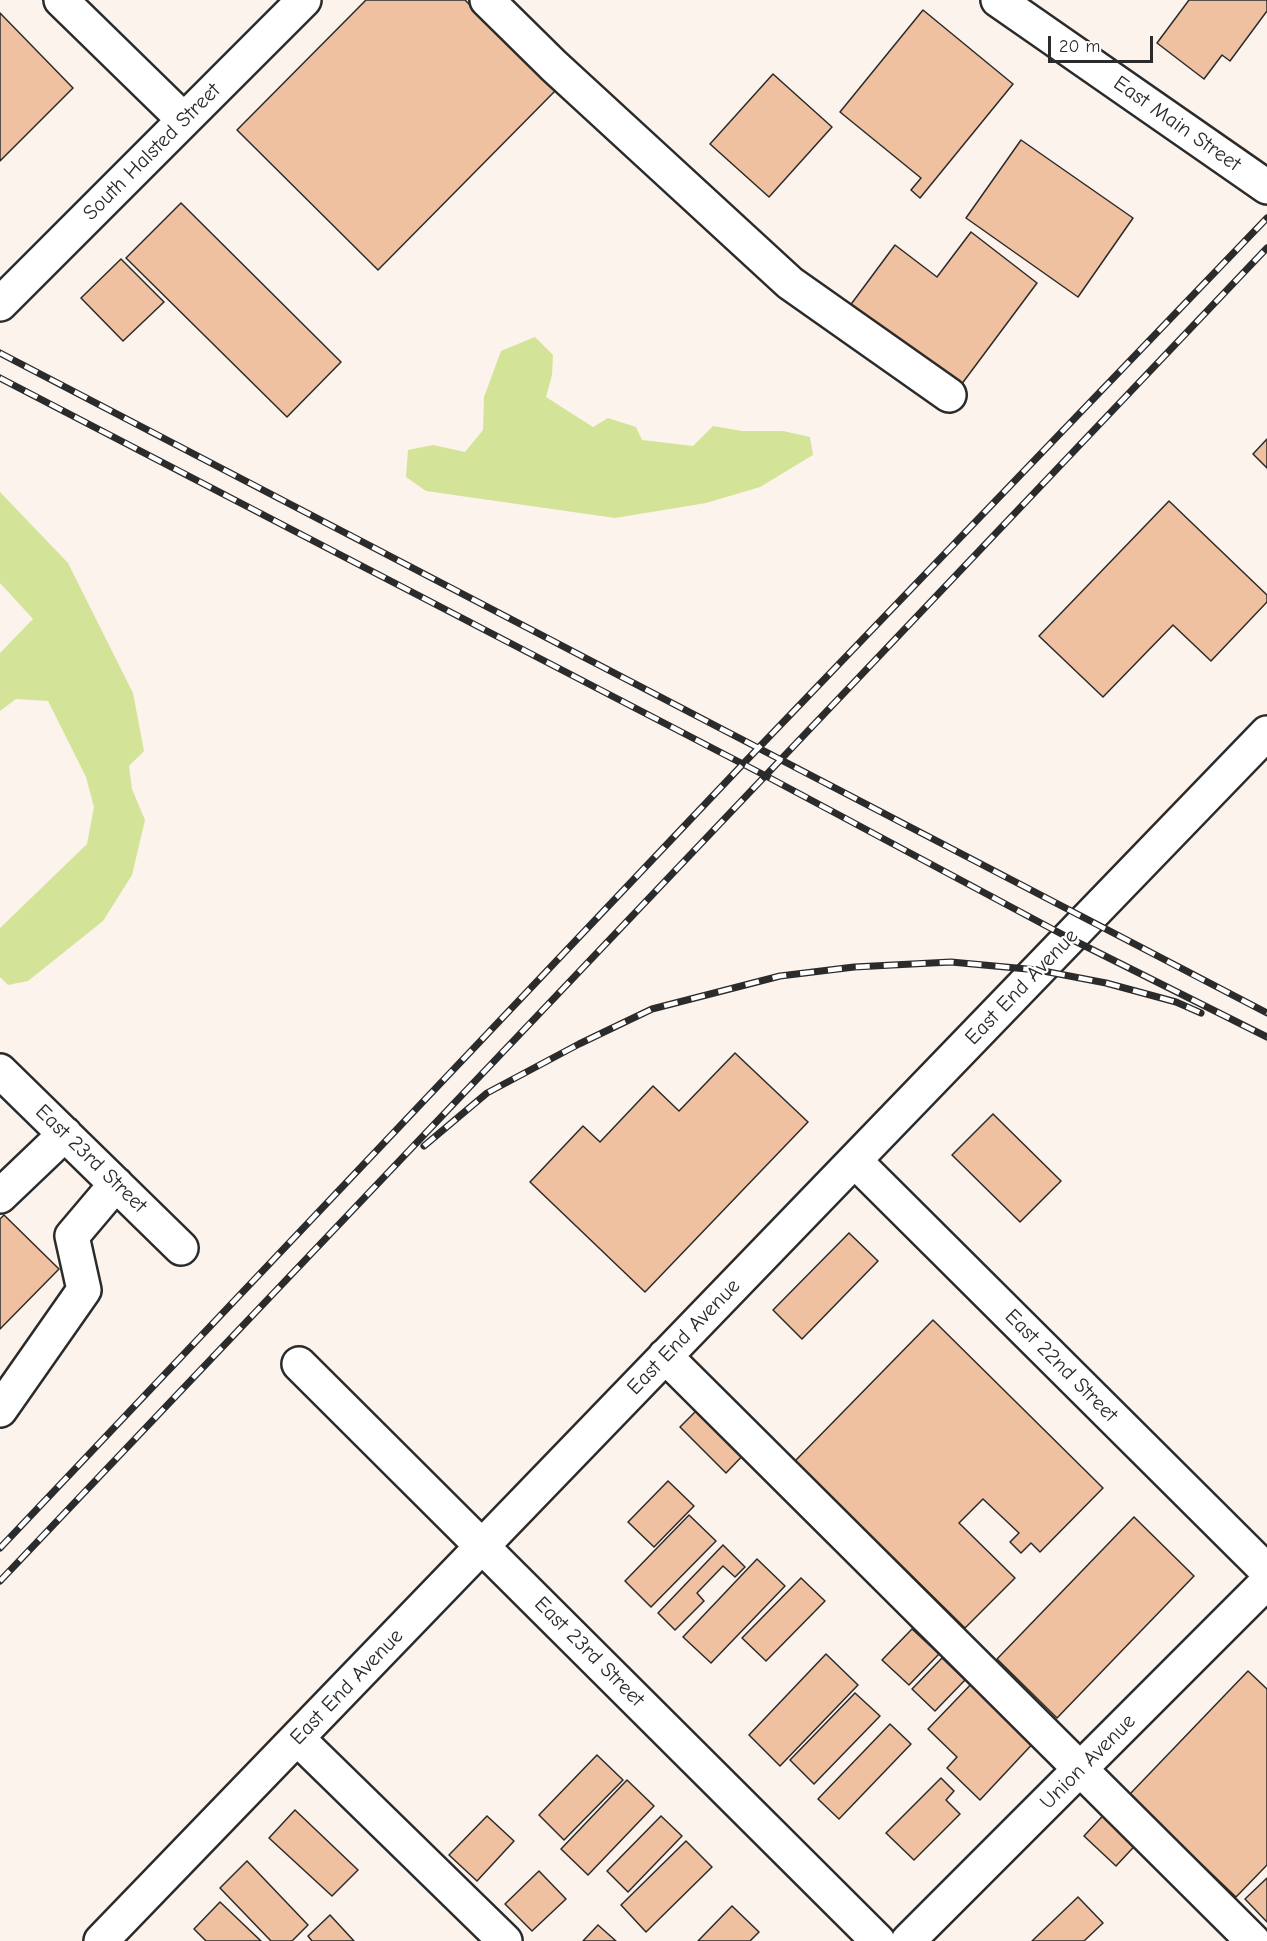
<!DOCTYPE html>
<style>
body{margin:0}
#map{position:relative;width:1267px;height:1941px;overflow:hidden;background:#fcf3ec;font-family:"Comic Neue",sans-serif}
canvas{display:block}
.scale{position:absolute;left:1048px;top:36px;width:105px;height:27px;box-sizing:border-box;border:3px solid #2b2b2b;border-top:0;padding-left:8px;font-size:18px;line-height:21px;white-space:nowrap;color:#2b2b2b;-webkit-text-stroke:4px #fff;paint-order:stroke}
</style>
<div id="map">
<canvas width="1267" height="1941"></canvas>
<div class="scale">20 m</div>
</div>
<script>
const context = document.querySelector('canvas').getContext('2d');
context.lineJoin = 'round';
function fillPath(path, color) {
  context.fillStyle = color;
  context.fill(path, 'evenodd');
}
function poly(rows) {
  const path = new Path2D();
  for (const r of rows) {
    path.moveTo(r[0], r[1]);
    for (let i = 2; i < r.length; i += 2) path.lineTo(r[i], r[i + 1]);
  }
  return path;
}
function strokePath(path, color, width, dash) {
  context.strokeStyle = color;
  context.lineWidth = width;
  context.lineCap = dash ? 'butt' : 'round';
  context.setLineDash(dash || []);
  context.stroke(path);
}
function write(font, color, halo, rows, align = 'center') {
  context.font = font + ' "Comic Neue",sans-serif';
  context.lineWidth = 4.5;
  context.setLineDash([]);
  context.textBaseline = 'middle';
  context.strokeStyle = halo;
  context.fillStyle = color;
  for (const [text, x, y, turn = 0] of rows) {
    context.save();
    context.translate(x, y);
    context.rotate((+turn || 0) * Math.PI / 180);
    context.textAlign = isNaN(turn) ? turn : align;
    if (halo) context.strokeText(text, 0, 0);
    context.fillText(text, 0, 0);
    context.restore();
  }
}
fillPath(poly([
 [535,337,553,355,552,375,546,397,593,427,608,418,636,427,642,440,693,446,713,426,742,431,783,431,810,437,813,455,760,487,706,503,615,518,426,491,406,477,408,450,433,445,465,452,483,430,484,397,501,351],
 [0,492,68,563,133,693,144,751,129,766,132,789,145,820,132,875,103,921,28,981,8,985,0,977,0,928,87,844,94,807,86,777,48,701,16,699,0,711,0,653,33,619,0,583]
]), '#d3e498');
const building = poly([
 [366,0,465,0,556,90,378,270,237,130,366,0],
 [1189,0,1267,0,1267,11,1230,61,1222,55,1204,79,1157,43,1189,0],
 [923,10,1013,84,920,198,911,190,921,178,840,112,923,10],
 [0,13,73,88,0,161,0,13],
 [773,74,832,127,769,197,710,144,773,74],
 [1021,140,1133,218,1078,297,966,218,1021,140],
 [181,203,341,362,287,417,126,258,181,203],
 [971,232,1037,283,958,389,849,307,895,245,937,277,971,232],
 [121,259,164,302,123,341,81,298,121,259],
 [1267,439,1267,468,1253,454,1267,439],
 [1169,501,1267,595,1267,602,1211,661,1173,625,1103,697,1039,636,1169,501],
 [735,1053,808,1122,645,1292,530,1182,583,1126,600,1142,653,1086,679,1111,735,1053],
 [993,1114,1061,1181,1020,1222,952,1155,993,1114],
 [4,1215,59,1269,0,1329,0,1219,4,1215],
 [849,1233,878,1261,802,1339,773,1310,849,1233],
 [933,1320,1103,1488,1040,1552,1031,1543,1021,1553,1010,1542,1019,1533,983,1499,959,1523,1015,1578,965,1628,795,1461,933,1320],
 [703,1404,749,1449,726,1473,680,1427,703,1404],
 [668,1481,694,1506,654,1547,628,1522,668,1481],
 [689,1515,716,1541,651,1607,625,1581,689,1515],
 [1134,1517,1194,1576,1057,1718,997,1659,1134,1517],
 [723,1545,745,1567,735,1577,723,1566,697,1593,704,1601,675,1630,658,1613,723,1545],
 [757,1559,785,1586,711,1663,683,1637,757,1559],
 [801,1578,825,1601,766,1661,742,1638,801,1578],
 [912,1629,939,1654,909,1685,882,1660,912,1629],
 [826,1654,858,1685,780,1766,749,1735,826,1654],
 [942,1658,965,1680,935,1711,912,1689,942,1658],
 [1248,1671,1267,1689,1267,1865,1236,1897,1129,1795,1248,1671],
 [976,1679,1038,1738,980,1800,947,1768,957,1757,928,1729,976,1679],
 [855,1693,880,1716,814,1784,790,1760,855,1693],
 [890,1724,911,1744,839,1819,818,1799,890,1724],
 [597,1755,623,1780,564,1840,539,1815,597,1755],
 [941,1778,954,1791,946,1800,960,1814,914,1860,886,1833,941,1778],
 [627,1780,654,1806,588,1875,561,1849,627,1780],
 [1111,1807,1143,1837,1116,1866,1084,1836,1111,1807],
 [295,1810,358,1870,332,1896,269,1838,295,1810],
 [487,1816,514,1841,477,1881,449,1855,487,1816],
 [661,1816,682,1836,628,1892,607,1871,661,1816],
 [686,1841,712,1867,646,1932,621,1905,686,1841],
 [247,1861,308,1925,292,1941,271,1941,220,1888,247,1861],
 [539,1871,566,1899,532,1931,505,1904,539,1871],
 [1267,1878,1267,1922,1245,1899,1267,1878],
 [1078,1897,1103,1923,1084,1941,1032,1941,1078,1897],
 [220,1902,261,1941,206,1941,194,1929,220,1902],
 [732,1906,759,1932,750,1941,698,1941,732,1906],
 [330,1915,354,1941,312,1941,308,1936,330,1915],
 [598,1925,616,1941,583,1941,598,1925]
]);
fillPath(building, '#f0c1a0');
strokePath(building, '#2b2b2b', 1.5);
const minor = poly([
 [61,0,184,120],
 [487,0,554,66,790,283,949,395],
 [998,0,1267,187],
 [0,304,304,0],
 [0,1071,181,1248],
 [855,1161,1267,1571],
 [0,1196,65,1134],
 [665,1356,1253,1941],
 [299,1364,878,1941],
 [0,1410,84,1290,72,1236,116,1184],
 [297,1738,505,1941],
 [101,1941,1267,733],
 [908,1941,1267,1582]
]);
strokePath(minor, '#2b2b2b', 38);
strokePath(minor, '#fff', 33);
const rail = poly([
 [0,353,1267,1013],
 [0,378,766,776,1069,938,1267,1037],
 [424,1146,487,1093,579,1044,652,1009,780,976,854,967,951,962,1038,970,1106,983,1176,1002,1201,1013],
 [0,1548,743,764,1267,218],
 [0,1581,1267,248]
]);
strokePath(rail, '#2b2b2b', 7);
strokePath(rail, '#fff', 4.5, [14]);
write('21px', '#2b2b2b', '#fff', [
 ["East Main Street",1177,124,35],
 ["South Halsted Street",152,152,-45],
 ["East End Avenue",1022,987,-46],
 ["East 23rd Street",91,1159,44],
 ["East End Avenue",684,1337,-46],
 ["East 22nd Street",1061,1366,45],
 ["East 23rd Street",589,1652,45],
 ["East End Avenue",347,1687,-46],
 ["Union Avenue",1088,1762,-45]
]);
</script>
